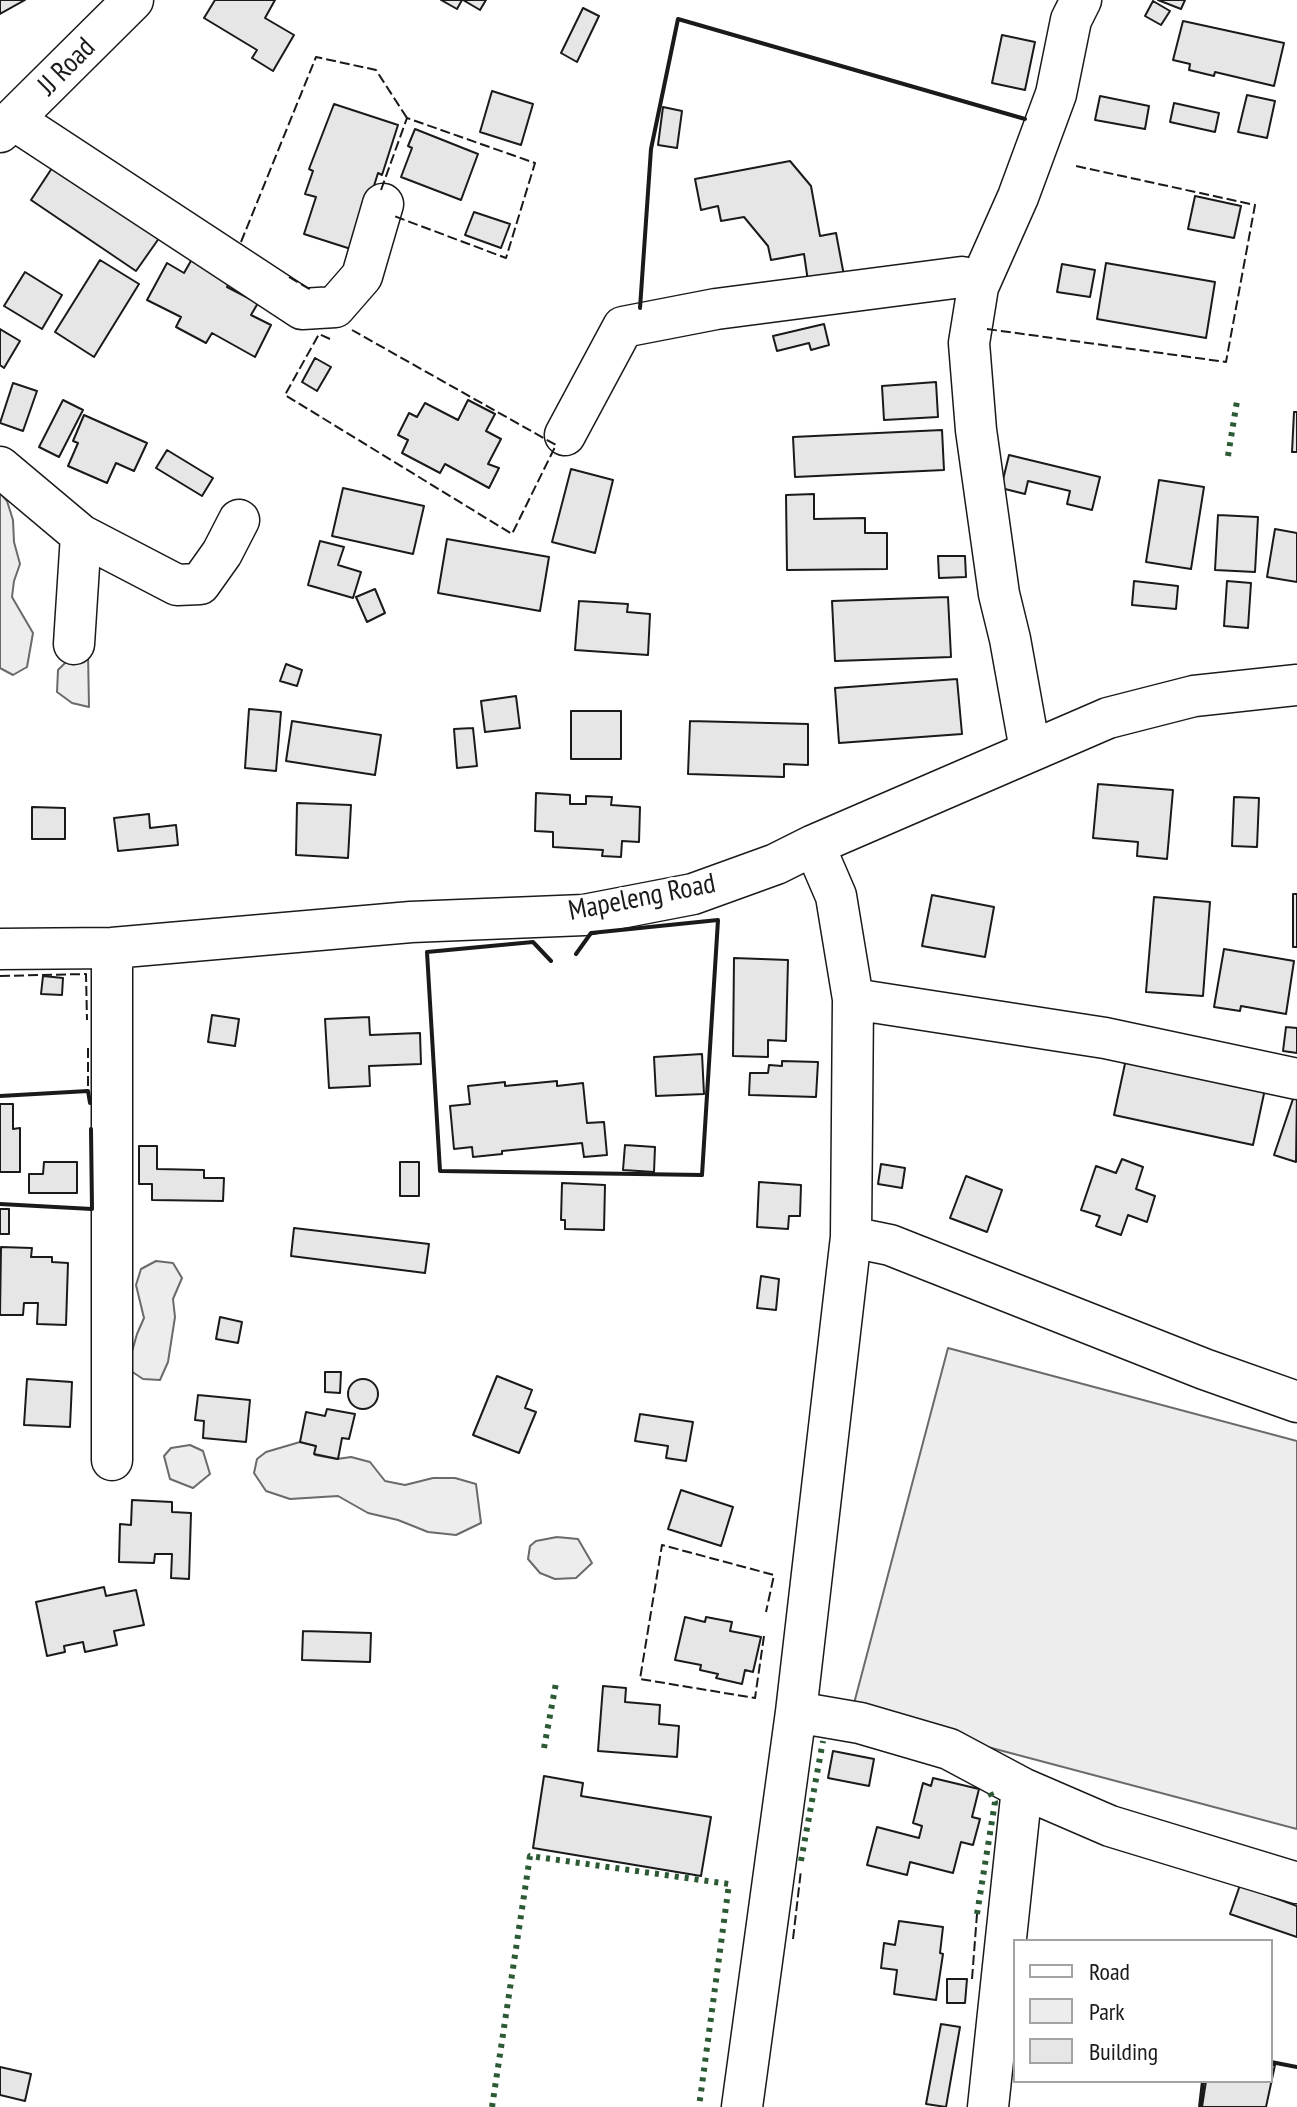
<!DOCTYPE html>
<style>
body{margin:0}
#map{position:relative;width:1297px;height:2107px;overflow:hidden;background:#fff;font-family:"PT Sans Narrow",sans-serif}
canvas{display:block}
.legend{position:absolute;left:1013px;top:1939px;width:260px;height:144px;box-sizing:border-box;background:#fff;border:2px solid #a3a3a3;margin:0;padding:10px 14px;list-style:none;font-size:24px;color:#1a1a1a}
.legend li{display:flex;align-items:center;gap:16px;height:40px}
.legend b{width:40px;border:2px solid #a3a3a3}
</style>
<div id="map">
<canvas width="1297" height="2107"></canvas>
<ul class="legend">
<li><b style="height:10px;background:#fff"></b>Road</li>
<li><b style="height:22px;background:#ededed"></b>Park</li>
<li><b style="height:22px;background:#e6e6e6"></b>Building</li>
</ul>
</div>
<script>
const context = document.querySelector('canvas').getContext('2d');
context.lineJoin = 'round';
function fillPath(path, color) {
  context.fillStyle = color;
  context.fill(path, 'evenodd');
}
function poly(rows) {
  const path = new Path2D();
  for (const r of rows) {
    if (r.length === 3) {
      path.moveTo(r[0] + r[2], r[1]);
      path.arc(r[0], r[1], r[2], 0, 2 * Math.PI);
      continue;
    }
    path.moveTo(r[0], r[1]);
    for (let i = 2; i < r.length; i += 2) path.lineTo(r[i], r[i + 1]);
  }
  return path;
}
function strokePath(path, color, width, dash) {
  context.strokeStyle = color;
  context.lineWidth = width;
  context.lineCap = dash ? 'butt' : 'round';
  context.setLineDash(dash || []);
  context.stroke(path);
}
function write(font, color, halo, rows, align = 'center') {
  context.font = font + ' "PT Sans Narrow",sans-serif';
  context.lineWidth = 6;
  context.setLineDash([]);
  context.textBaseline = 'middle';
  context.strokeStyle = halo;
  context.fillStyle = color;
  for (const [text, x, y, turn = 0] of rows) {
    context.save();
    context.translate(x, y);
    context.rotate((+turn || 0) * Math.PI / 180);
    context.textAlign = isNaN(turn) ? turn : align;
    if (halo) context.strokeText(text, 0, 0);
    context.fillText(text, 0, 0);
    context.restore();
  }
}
const green = poly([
 [0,493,7,501,13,520,14,542,20,564,14,581,12,597,33,633,27,667,13,675,0,668,0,493],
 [88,652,89,707,72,703,57,692,58,670,67,661,88,652],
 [156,1261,173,1263,182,1278,173,1299,175,1317,168,1362,160,1380,143,1379,131,1371,131,1355,137,1334,144,1318,136,1285,141,1269,156,1261],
 [948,1348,1297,1441,1297,1829,852,1711,948,1348],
 [300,1442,316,1446,315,1455,337,1459,351,1457,370,1462,385,1481,405,1485,433,1478,455,1478,476,1484,481,1523,456,1535,428,1532,398,1520,368,1513,338,1496,290,1499,266,1491,254,1473,257,1459,266,1452,300,1442],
 [190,1445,203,1451,210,1474,193,1488,170,1479,164,1456,171,1448,190,1445],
 [557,1537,578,1539,592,1563,576,1578,555,1579,540,1573,528,1559,530,1546,536,1541,557,1537]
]);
fillPath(green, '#ededed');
strokePath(green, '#6a6a6a', 2);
const building = poly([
 [0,0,25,0,0,14,0,0],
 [215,0,275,0,265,18,294,35,273,71,252,58,257,50,204,18,215,0],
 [441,0,462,0,457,9,441,0],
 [463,0,486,0,480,10,463,0],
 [1158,0,1185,0,1181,9,1158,0],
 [1153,1,1170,11,1161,25,1145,16,1153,1],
 [583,8,599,16,577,62,561,53,583,8],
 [1183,21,1284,43,1274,86,1215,72,1214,76,1189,70,1190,64,1173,60,1183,21],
 [1002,35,1035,42,1025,90,992,83,1002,35],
 [492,91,533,104,521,145,480,132,492,91],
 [1247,95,1275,101,1267,138,1238,132,1247,95],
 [1100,96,1149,106,1145,129,1095,120,1100,96],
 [1174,103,1219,113,1215,132,1170,122,1174,103],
 [334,104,398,125,382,175,378,173,354,250,304,234,316,197,305,194,313,171,309,169,334,104],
 [663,107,682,111,677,148,658,145,663,107],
 [415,129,478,154,461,200,401,177,412,148,408,146,415,129],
 [790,161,811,186,820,236,836,233,845,281,809,288,804,254,771,260,768,246,744,217,721,221,718,206,701,210,695,179,790,161],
 [56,162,162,234,136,271,31,200,56,162],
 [1195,196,1241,206,1234,238,1188,229,1195,196],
 [474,212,510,224,501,248,465,235,474,212],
 [192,259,231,279,227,287,258,303,251,315,271,325,255,357,212,333,206,343,176,327,181,317,147,300,167,263,184,273,192,259],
 [100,260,139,284,94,357,55,332,100,260],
 [1106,263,1215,282,1206,338,1097,319,1106,263],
 [1062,264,1095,270,1090,297,1057,292,1062,264],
 [25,272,62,295,42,329,4,306,25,272],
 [824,324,829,345,811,350,809,343,777,351,773,336,824,324],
 [0,329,20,341,4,368,0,365,0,329],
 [315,358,331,367,317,391,302,382,315,358],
 [936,382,938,417,884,420,882,386,936,382],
 [13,383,37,391,23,431,0,423,13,383],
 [63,400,83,410,59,457,39,447,63,400],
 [468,400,495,414,486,431,501,439,488,464,499,468,489,488,445,464,440,473,402,453,408,440,398,435,409,413,417,417,425,403,458,420,468,400],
 [1294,412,1297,412,1297,452,1292,452,1294,412],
 [84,415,147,443,134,471,116,463,107,483,68,466,78,443,73,441,84,415],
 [942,430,944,470,795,477,793,437,942,430],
 [167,450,213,478,202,496,156,468,167,450],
 [1009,455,1100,477,1092,510,1067,504,1070,491,1028,481,1025,494,1001,488,1009,455],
 [571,469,613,480,595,553,552,542,571,469],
 [1159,480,1204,487,1191,569,1146,562,1159,480],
 [343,488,424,506,413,554,332,536,343,488],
 [814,494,814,519,865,518,865,533,887,533,887,569,787,570,786,495,814,494],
 [1218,515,1258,517,1255,572,1215,570,1218,515],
 [1275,529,1297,533,1297,582,1267,577,1275,529],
 [447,539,549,557,540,611,438,593,447,539],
 [320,541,344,547,338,565,361,572,353,598,308,585,320,541],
 [938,556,965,556,966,577,939,578,938,556],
 [1134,581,1178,586,1176,609,1132,605,1134,581],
 [1227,581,1251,583,1248,628,1224,626,1227,581],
 [375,589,385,613,367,622,356,597,375,589],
 [948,597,951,657,835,661,832,601,948,597],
 [579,601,628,604,627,612,650,614,648,655,575,650,579,601],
 [286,664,302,670,297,686,280,681,286,664],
 [957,679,962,734,839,743,835,688,957,679],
 [516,696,520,728,485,732,481,701,516,696],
 [249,709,281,712,276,771,245,768,249,709],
 [571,711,621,711,621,759,571,759,571,711],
 [292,721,381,735,375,775,286,761,292,721],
 [690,721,808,724,808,765,784,764,784,777,688,774,690,721],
 [473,728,477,766,457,768,454,729,473,728],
 [1098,784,1173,790,1167,859,1137,856,1138,842,1093,838,1098,784],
 [536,793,570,795,570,804,586,804,586,796,612,797,611,805,640,807,639,842,622,841,621,857,602,856,603,850,553,847,553,832,535,831,536,793],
 [1234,797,1259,798,1257,847,1232,846,1234,797],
 [297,803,351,805,348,858,296,855,297,803],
 [32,807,65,808,65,839,32,839,32,807],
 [149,814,150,828,176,825,178,845,118,851,114,818,149,814],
 [1293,894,1297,894,1297,947,1293,947,1293,894],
 [932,895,994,907,985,957,922,946,932,895],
 [1154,897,1210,902,1203,996,1146,992,1154,897],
 [1224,949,1294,961,1286,1014,1241,1006,1240,1011,1214,1007,1224,949],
 [734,958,788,960,786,1041,768,1040,768,1057,733,1056,734,958],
 [43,976,63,978,62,995,41,994,43,976],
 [212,1015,239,1019,235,1046,208,1042,212,1015],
 [369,1017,370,1035,420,1033,421,1064,369,1066,370,1086,329,1088,325,1019,369,1017],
 [1286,1027,1297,1028,1297,1053,1283,1051,1286,1027],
 [702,1054,704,1094,656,1096,654,1057,702,1054],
 [1126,1059,1265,1089,1253,1145,1114,1115,1126,1059],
 [782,1061,818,1062,816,1097,749,1095,750,1073,768,1073,769,1065,782,1066,782,1061],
 [557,1081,557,1086,583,1083,587,1123,604,1122,607,1155,584,1157,582,1143,502,1151,502,1154,473,1157,472,1147,454,1149,450,1106,470,1104,468,1086,505,1082,505,1086,557,1081],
 [1296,1090,1297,1090,1296,1162,1274,1155,1296,1090],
 [0,1104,13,1104,13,1129,20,1128,20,1172,0,1172,0,1104],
 [625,1145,655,1147,654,1172,623,1170,625,1145],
 [139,1146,157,1146,157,1169,204,1170,204,1178,224,1178,223,1201,152,1200,152,1184,139,1184,139,1146],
 [1122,1159,1143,1167,1136,1189,1155,1196,1147,1222,1128,1215,1121,1235,1096,1226,1100,1216,1081,1210,1096,1166,1116,1173,1122,1159],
 [44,1162,77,1162,77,1193,29,1193,29,1174,43,1174,44,1162],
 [400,1162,419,1162,419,1196,400,1196,400,1162],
 [881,1164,905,1168,902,1188,878,1184,881,1164],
 [966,1176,1002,1190,987,1232,950,1218,966,1176],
 [759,1182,801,1185,800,1216,789,1216,788,1229,757,1227,759,1182],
 [562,1183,605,1185,604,1230,565,1229,565,1220,561,1220,562,1183],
 [0,1209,9,1209,9,1234,0,1234,0,1209],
 [294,1228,429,1244,425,1273,291,1256,294,1228],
 [1,1247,32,1248,31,1257,52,1257,52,1262,68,1263,66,1325,37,1324,38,1303,24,1303,23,1315,0,1315,1,1247],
 [761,1276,779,1279,776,1310,757,1308,761,1276],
 [220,1317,242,1322,238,1343,216,1339,220,1317],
 [325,1372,341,1372,340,1393,325,1392,325,1372],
 [497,1376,532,1390,525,1408,536,1412,519,1453,473,1435,497,1376],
 [363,1394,15],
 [27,1379,72,1382,70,1427,24,1425,27,1379],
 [198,1395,250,1400,246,1442,203,1438,204,1421,195,1420,198,1395],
 [327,1409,355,1414,349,1439,342,1438,338,1459,314,1454,316,1446,300,1442,306,1412,325,1416,327,1409],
 [640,1414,693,1422,686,1461,666,1458,668,1446,635,1441,640,1414],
 [681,1490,733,1507,721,1546,668,1529,681,1490],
 [132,1500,172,1502,172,1512,191,1513,189,1579,171,1578,172,1554,155,1554,154,1563,119,1562,120,1524,131,1525,132,1500],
 [104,1587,106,1596,136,1590,144,1625,114,1631,117,1645,85,1652,83,1642,64,1646,65,1652,47,1656,36,1602,104,1587],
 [685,1617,705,1622,706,1617,732,1622,730,1631,761,1637,753,1672,745,1670,742,1684,716,1678,718,1674,700,1670,701,1665,675,1660,685,1617],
 [303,1631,371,1633,370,1662,302,1660,303,1631],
 [603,1686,626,1688,625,1702,660,1705,659,1724,679,1726,677,1757,598,1751,603,1686],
 [833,1751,874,1759,869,1786,828,1778,833,1751],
 [544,1776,583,1783,581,1796,711,1817,701,1876,533,1848,544,1776],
 [933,1778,979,1789,972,1817,980,1819,973,1845,961,1842,953,1873,910,1862,907,1875,867,1865,877,1827,919,1838,922,1826,913,1823,923,1783,931,1786,933,1778],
 [1240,1885,1297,1906,1297,1937,1230,1914,1240,1885],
 [899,1921,943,1927,940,1953,943,1954,936,2000,894,1994,897,1970,881,1968,884,1943,895,1945,899,1921],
 [947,1979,967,1979,965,2003,947,2003,947,1979],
 [941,2024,960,2027,946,2107,926,2104,941,2024],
 [1271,2065,1275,2065,1266,2107,1202,2107,1206,2081,1271,2081,1271,2065],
 [0,2067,31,2074,25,2101,0,2095,0,2067]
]);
fillPath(building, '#e6e6e6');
strokePath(building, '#1a1a1a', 2);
const minor = poly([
 [14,120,302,309,335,307,362,276,383,204],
 [0,132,133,0],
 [565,435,623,327,716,309,962,277,978,287],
 [0,467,81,535,74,644],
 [81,535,177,585,200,584,222,553,239,520],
 [1030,750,1010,639,999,594,976,430,969,343,978,287,1018,197,1056,94,1071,20,1081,0],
 [112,948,112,1460],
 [0,949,112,948,411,922,584,915,693,894,776,864,814,845,1108,718,1194,696,1297,685],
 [853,999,1105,1038,1297,1079],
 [851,1237,890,1245,1204,1369,1297,1402],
 [796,1712,860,1723,949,1749,1022,1788,1110,1826,1297,1883],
 [742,2107,796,1712,851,1237,853,999,836,896,814,845],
 [988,2107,1022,1788]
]);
strokePath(minor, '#1a1a1a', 43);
strokePath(minor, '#fff', 40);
strokePath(poly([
 [1228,456,1237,401],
 [544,1748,556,1683],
 [801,1861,823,1741],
 [977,1914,995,1802,988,1789],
 [492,2107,530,1856,729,1884,699,2107]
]), '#2b5a34', 6, [4, 6]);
strokePath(poly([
 [381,190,407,118,535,163,506,258,394,216],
 [241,242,316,57,376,70,407,118],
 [289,277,313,291],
 [987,329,1226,362,1255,205,1076,166],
 [330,339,319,334,285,395,512,534,556,445,352,330],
 [0,976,86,974,87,1020],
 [88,1048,88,1091],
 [764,1636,755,1698,640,1679,662,1545,774,1575,766,1612],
 [793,1939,801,1870],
 [972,1979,977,1914]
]), '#1a1a1a', 2, [10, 4]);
strokePath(poly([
 [640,308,651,149,678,19,1025,119],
 [551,961,533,942,427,952,440,1171,702,1175,718,920,591,933,576,954],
 [0,1096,88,1091,90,1103],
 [0,1204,92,1209,91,1129],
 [1271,2062,1297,2067],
 [1200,2107,1203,2081]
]), '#1a1a1a', 4);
write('28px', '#1a1a1a', '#fff', [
 ["JJ Road",67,67,-45],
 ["Mapeleng Road",642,898,-11]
]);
</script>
